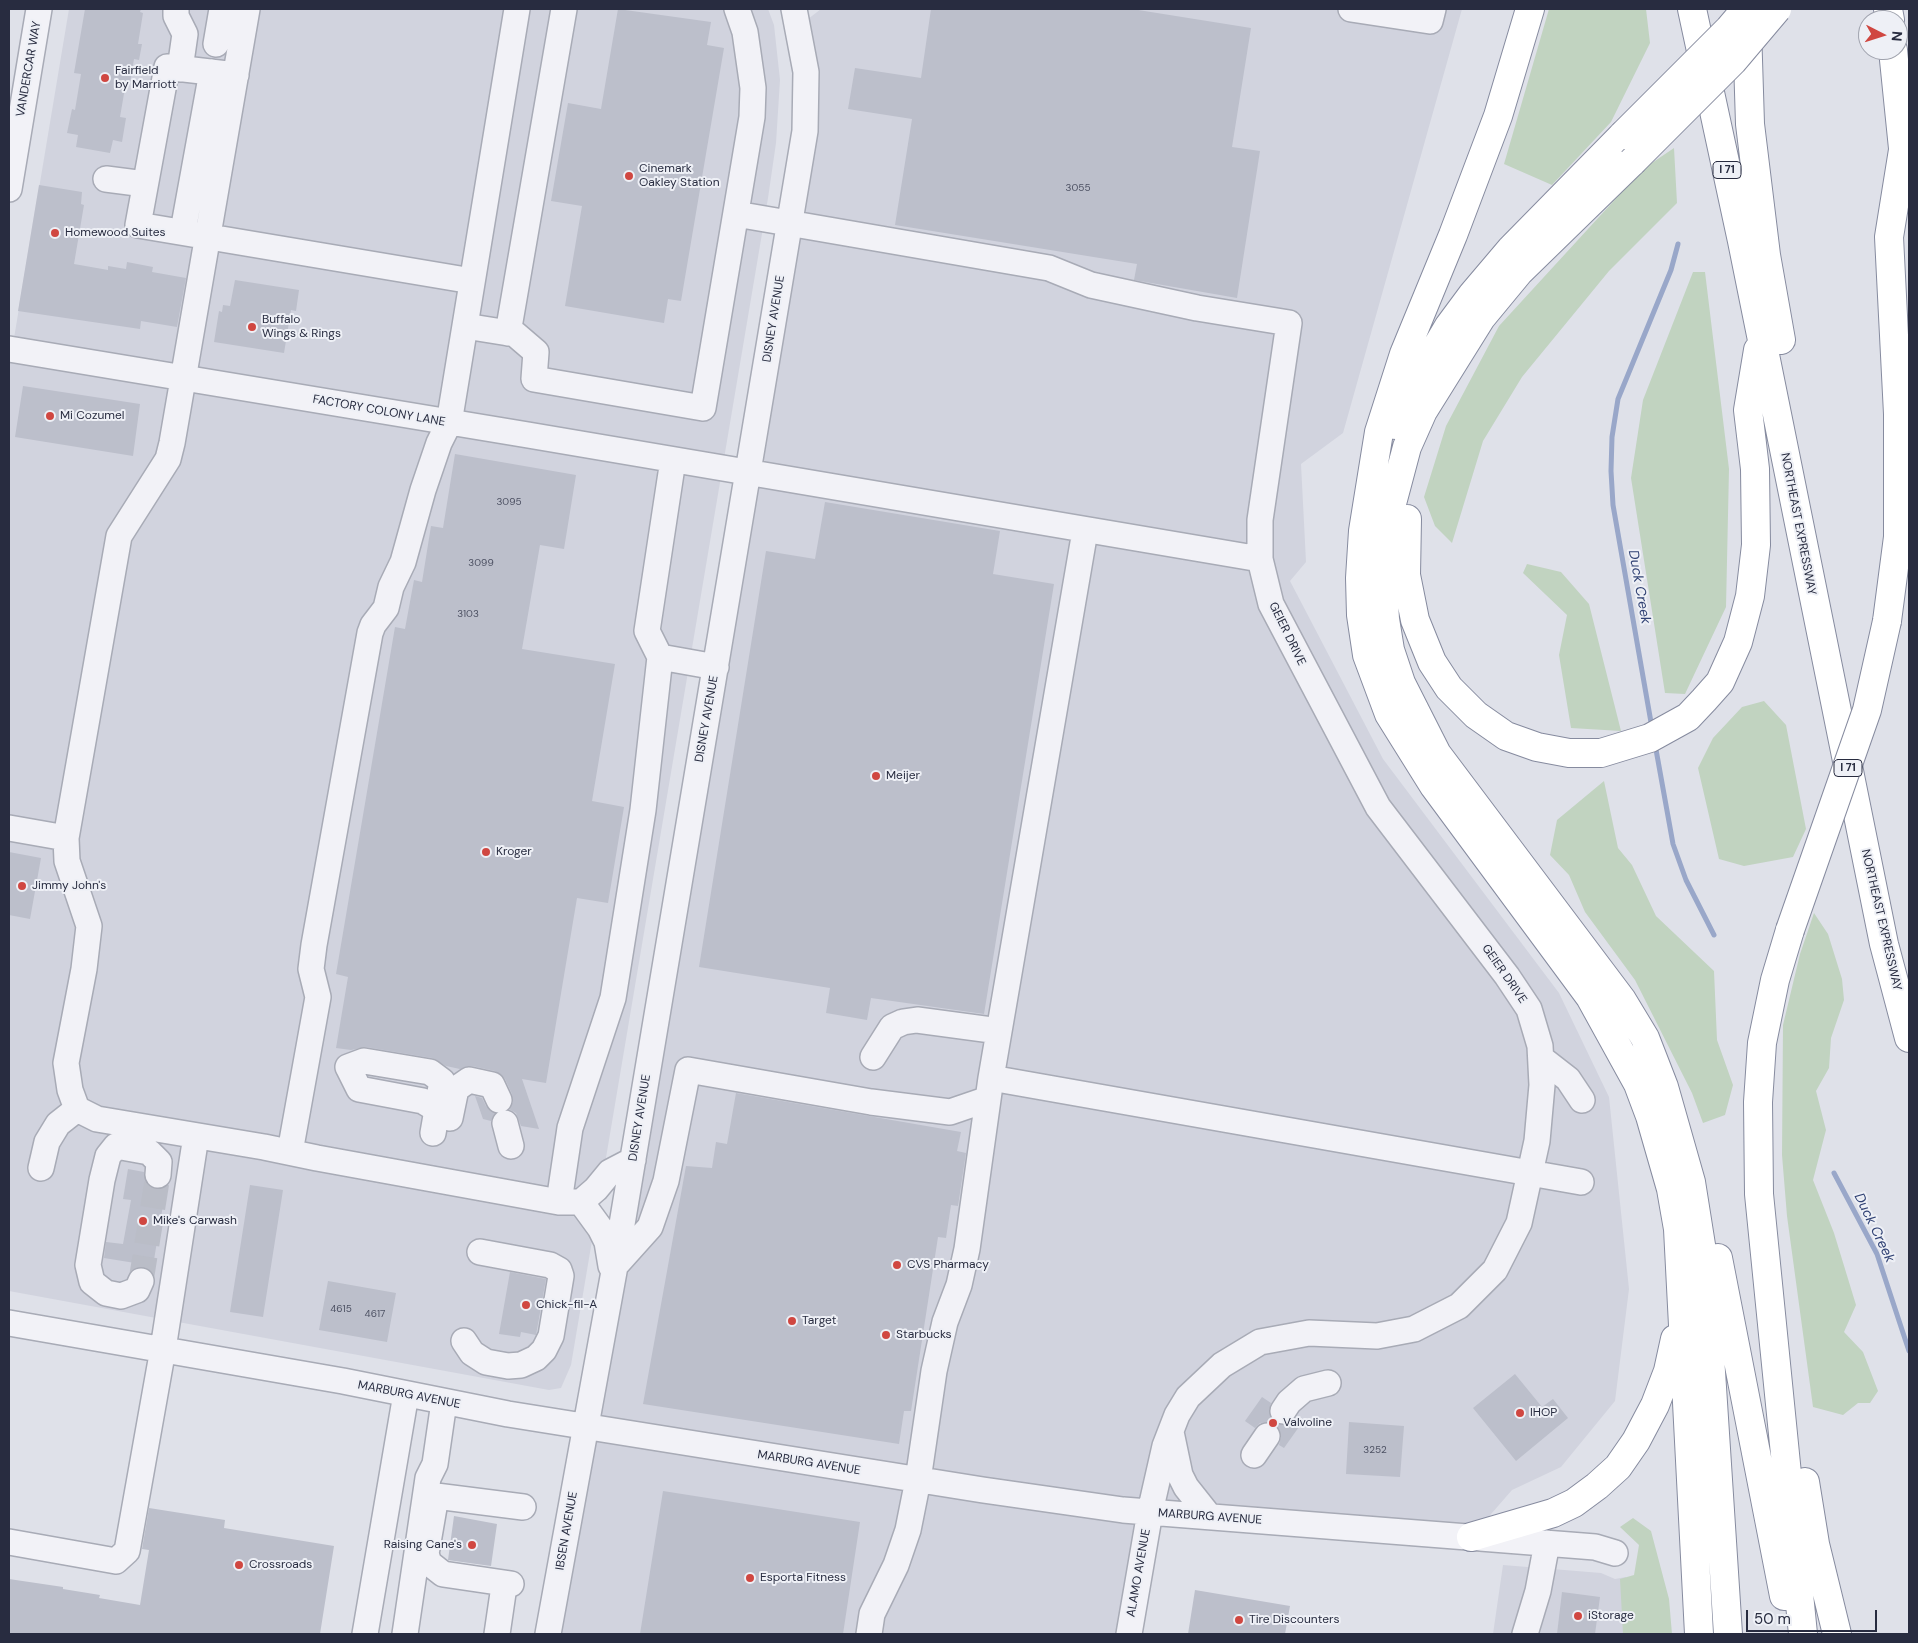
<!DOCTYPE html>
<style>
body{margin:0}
#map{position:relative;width:1918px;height:1643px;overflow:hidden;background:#dfe1e9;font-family:"DM Sans",sans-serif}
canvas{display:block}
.frame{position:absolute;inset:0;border:10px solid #282c40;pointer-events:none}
.north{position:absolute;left:1858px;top:10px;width:50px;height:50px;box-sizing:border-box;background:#eef0f6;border:1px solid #9fa2ad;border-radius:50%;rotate:95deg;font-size:14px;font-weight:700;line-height:20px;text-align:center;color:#282c40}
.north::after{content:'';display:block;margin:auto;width:18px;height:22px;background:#d04741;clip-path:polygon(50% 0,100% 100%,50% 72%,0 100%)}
.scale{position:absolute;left:1746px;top:1610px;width:131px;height:22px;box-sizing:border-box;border:2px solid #282c40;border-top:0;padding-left:6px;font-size:15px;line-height:18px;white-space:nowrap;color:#282c40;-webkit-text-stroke:4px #eef0f6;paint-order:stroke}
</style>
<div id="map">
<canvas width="1918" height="1643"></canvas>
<div class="frame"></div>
<div class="north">N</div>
<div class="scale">50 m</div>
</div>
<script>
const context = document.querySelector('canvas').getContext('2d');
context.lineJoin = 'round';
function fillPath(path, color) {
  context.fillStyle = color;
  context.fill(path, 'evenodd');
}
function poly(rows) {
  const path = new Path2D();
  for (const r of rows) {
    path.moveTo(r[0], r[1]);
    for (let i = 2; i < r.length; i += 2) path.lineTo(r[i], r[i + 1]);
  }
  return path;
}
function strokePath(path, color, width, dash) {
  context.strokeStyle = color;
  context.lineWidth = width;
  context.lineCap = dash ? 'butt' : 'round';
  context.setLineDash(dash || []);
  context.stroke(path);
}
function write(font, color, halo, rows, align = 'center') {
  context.font = font + ' "DM Sans",sans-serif';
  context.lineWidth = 4;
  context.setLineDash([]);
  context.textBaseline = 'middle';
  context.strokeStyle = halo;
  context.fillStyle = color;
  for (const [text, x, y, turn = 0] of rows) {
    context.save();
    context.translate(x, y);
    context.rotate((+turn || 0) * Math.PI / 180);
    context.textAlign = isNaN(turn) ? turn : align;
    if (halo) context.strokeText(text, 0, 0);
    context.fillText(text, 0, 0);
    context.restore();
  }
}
fillPath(poly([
 [69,9,768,9,774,25,780,80,776,143,768,198,571,1365,561,1388,549,1390,9,1291,9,368],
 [821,9,1462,9,1343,433,1301,464,1306,562,1290,581,1383,759,1559,993,1609,1097,1629,1289,1615,1401,1561,1467,1512,1490,1471,1537,1150,1512,1129,1634,548,1634,789,223,799,26],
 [1503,1565,1601,1573,1615,1579,1626,1577,1630,1634,1493,1634]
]), '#d1d3de');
fillPath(poly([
 [1549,9,1646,9,1650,43,1611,122,1552,185,1504,164],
 [1674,148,1677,203,1609,271,1522,377,1483,441,1452,543,1435,526,1424,497,1446,426,1499,326,1643,169],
 [1693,272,1705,272,1729,469,1726,607,1685,694,1665,693,1631,478,1643,400],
 [1527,564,1561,572,1589,604,1621,731,1571,728,1559,655,1567,615,1523,573],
 [1764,701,1786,725,1806,829,1793,857,1744,866,1719,859,1698,768,1713,738,1742,707],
 [1604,781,1618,848,1632,865,1656,916,1714,971,1717,1040,1733,1085,1725,1115,1703,1123,1692,1093,1635,980,1585,912,1569,875,1550,855,1557,820],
 [1814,913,1828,934,1842,979,1844,1000,1831,1038,1829,1068,1816,1091,1826,1130,1813,1180,1834,1233,1856,1305,1844,1332,1863,1352,1878,1391,1870,1403,1858,1403,1843,1415,1813,1407,1787,1216,1782,1155,1783,1025,1800,954],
 [1633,1518,1651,1531,1669,1599,1672,1634,1623,1634,1620,1579,1634,1575,1639,1545,1620,1527]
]), '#c1d3c0');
strokePath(poly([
 [1652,728,1613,505,1611,471,1612,437,1618,399,1671,270,1678,244],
 [1655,744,1673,844,1686,880,1714,935],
 [1834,1173,1877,1254,1909,1351]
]), '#99a7c9', 5);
fillPath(poly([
 [85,9,141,9,140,12,143,13,138,44,142,44,139,60,134,59,130,83,126,82,120,117,126,118,122,142,113,140,110,153,76,147,78,135,67,133,72,109,75,110,81,74,74,73],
 [618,9,711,22,707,45,724,48,681,301,668,299,664,323,565,306,582,206,551,201,568,103,601,109],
 [931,9,1132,9,1251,28,1232,147,1260,151,1237,298,1134,280,1137,264,895,225,912,119,848,109,855,68,921,78],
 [39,185,82,192,81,204,84,205,74,264,108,270,108,266,126,269,127,262,153,267,152,272,186,278,177,327,141,321,140,329,18,311],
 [235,280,299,290,296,311,291,310,284,353,214,342,219,311,222,312,223,305,230,306],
 [23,386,140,404,133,456,15,437],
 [455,454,576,475,564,549,540,545,522,649,615,664,592,801,624,807,608,903,577,898,546,1083,522,1079,539,1129,521,1126,516,1113,509,1109,513,1102,512,1094,505,1079,495,1071,472,1066,460,1069,446,1066,432,1058,366,1047,351,1050,336,1048,348,977,336,974,395,627,405,629,414,580,422,582,431,526,443,528],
 [825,502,1000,531,993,574,1054,584,984,1014,871,998,867,1020,826,1013,830,988,699,967,766,551,815,559],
 [9,852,41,858,30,919,9,915],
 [736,1093,961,1132,957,1151,966,1153,958,1206,951,1205,946,1238,938,1237,911,1411,904,1411,899,1444,643,1404,686,1166,712,1168,716,1142,727,1144],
 [475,1096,482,1098,486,1106,495,1113,491,1121,483,1119],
 [128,1169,144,1172,145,1181,150,1187,157,1189,166,1187,152,1272,146,1268,134,1269,135,1263,104,1258,106,1242,123,1244,131,1200,123,1199],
 [250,1185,283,1190,263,1317,230,1312],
 [510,1272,546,1279,536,1335,521,1332,520,1337,499,1334],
 [328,1281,396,1293,387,1342,319,1330],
 [1515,1374,1542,1407,1553,1399,1568,1418,1516,1461,1473,1408],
 [1262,1397,1271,1403,1269,1411,1275,1423,1283,1425,1294,1420,1301,1424,1284,1448,1279,1445,1281,1437,1275,1424,1268,1422,1260,1423,1255,1428,1245,1421],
 [1349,1422,1404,1426,1400,1477,1346,1474],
 [663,1491,860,1522,843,1634,640,1634],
 [149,1508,225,1520,224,1528,334,1546,320,1634,9,1634,9,1579,63,1587,63,1589,100,1595,99,1598,140,1605,149,1550,142,1549],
 [454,1516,497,1524,491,1566,448,1560],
 [1195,1590,1290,1606,1285,1634,1188,1634],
 [1562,1592,1600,1597,1595,1634,1557,1634]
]), '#bcbfcb');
strokePath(poly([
 [141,1281,158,1175]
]), '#babdc7', 25, [25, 12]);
const minor = poly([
 [176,9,176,16,185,34,180,69],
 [247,9,172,443,168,459,119,536,66,838,67,861,89,926,84,969,66,1063,70,1090,77,1109,97,1119,264,1147,317,1158,559,1202,581,1202,596,1189,610,1172,633,1160],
 [1351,9,1430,21,1433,9],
 [216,44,222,9],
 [236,75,167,67,138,225,472,281],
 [106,179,145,184],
 [9,189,39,9],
 [736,214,1049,268,1091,285,1197,308,1289,323,1260,520,1260,559,1271,604,1378,807,1507,976,1529,1009,1540,1046,1542,1085,1537,1141,1519,1223,1495,1270,1459,1306,1414,1329,1377,1336,1309,1333,1260,1342,1222,1365,1188,1397,1177,1415,1165,1446,1150,1512,1129,1634],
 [183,231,212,72],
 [465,326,515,334,536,352,534,379,703,408,752,117,753,88,745,32,737,9],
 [508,333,564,9],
 [9,349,528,435,1260,559],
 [660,657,716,667],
 [9,828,66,838],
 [873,1057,892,1027,903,1022,917,1020,999,1031],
 [1541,1058,1568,1079,1582,1100],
 [348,1067,364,1061,430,1072,442,1081,433,1133],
 [348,1067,359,1089,423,1101,436,1109],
 [991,1078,1581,1182],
 [450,1118,456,1089,469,1080,492,1085,499,1100],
 [505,1123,511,1146],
 [290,1152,318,997,311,969,314,945,370,633,373,625,386,608,391,587,403,562,423,490,439,443,449,423,517,9],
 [41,1168,47,1142,58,1124,77,1109],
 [559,1202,570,1128,613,998,643,810,660,657,647,631,673,460],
 [581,1202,600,1228,607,1242,611,1266],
 [615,1266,650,1227,666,1181,688,1070,871,1102,950,1112,988,1099],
 [141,1281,137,1290,121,1296,106,1293,92,1282,88,1265,102,1180,108,1156,116,1146,149,1152,159,1162,158,1175],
 [9,1323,343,1381,508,1414,983,1490,1123,1510,1595,1547,1615,1553],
 [464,1341,472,1353,486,1362,508,1366,521,1365,536,1358,544,1350,551,1336,561,1276,559,1270,550,1265,480,1252],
 [1283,1411,1289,1402,1304,1389,1328,1383],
 [1171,1432,1180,1475,1186,1487,1209,1516],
 [1254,1455,1267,1436],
 [9,1542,116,1561,127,1551,163,1349,196,1136],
 [511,1584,443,1574,429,1563,426,1554,436,1496,523,1507],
 [365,1634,406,1394],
 [405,1634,428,1478,435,1464,444,1402],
 [497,1634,503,1593],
 [548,1634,615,1266,805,131,806,72,794,9],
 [869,1634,872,1614,896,1565,908,1530,918,1480,934,1371,945,1322,959,1285,967,1249,991,1078,1085,531],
 [1525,1634,1538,1591,1547,1543]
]);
const highway = poly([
 [1530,9,1498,116,1453,235,1404,354,1379,432,1363,531,1360,578,1361,615,1367,655,1389,714,1434,786,1590,997,1638,1084,1650,1116,1671,1189,1678,1229,1699,1634],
 [1692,9,1742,241,1884,944,1909,1038],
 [1888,9,1890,20],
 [1747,28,1750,124,1766,255,1781,340],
 [1893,50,1905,168],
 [1632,162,1519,272,1481,318,1423,411,1407,447,1390,511,1383,585,1385,619,1390,650,1401,683,1437,754,1622,1000,1645,1038,1664,1087,1691,1182,1704,1264,1728,1634],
 [1396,425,1433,353,1449,326,1472,295,1511,249,1623,135],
 [1407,519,1406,575,1415,620,1432,662,1449,688,1476,715,1506,736,1537,747,1569,753,1601,753,1650,738,1688,717,1704,700,1720,682,1738,642,1750,596,1756,545,1755,469,1748,410,1758,350],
 [1887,621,1898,537,1898,414,1889,237,1903,150],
 [1790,930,1775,980,1762,1043,1758,1102,1759,1194,1803,1634],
 [1718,1258,1784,1596],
 [1805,1482,1815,1544,1837,1634],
 [1471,1537,1553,1513,1574,1503,1597,1486,1618,1467,1636,1441,1655,1405,1668,1371,1675,1339]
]);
strokePath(minor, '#a8abb6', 28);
strokePath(highway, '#868b9f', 30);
strokePath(minor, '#f2f2f7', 25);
strokePath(highway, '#fff', 28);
const highwayBridge = poly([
 [1623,135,1729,29,1746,9],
 [1632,162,1733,61,1777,9],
 [1790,930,1867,710,1887,621]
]);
strokePath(highwayBridge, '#868b9f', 30, []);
strokePath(highwayBridge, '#fff', 28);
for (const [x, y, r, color] of [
 [105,78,5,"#d04741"],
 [629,176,5,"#d04741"],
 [55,233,5,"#d04741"],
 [252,327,5,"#d04741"],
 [50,416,5,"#d04741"],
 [876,776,5,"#d04741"],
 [486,852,5,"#d04741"],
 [22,886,5,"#d04741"],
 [143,1221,5,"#d04741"],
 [897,1265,5,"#d04741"],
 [526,1305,5,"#d04741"],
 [792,1321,5,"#d04741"],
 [886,1335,5,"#d04741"],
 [1520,1413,5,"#d04741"],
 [1273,1423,5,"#d04741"],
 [472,1545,5,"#d04741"],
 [239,1565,5,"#d04741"],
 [750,1578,5,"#d04741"],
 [1578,1616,5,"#d04741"],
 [1239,1620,5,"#d04741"]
]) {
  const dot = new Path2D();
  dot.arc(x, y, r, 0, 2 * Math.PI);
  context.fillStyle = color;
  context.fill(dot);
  strokePath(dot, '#eef0f6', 2);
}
write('10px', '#4d5163', null, [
 ["3055",1078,188],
 ["3095",509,502],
 ["3099",481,563],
 ["3103",468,614],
 ["4615",341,1309],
 ["4617",375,1314],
 ["3252",1375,1450]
]);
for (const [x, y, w] of [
 [1727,170,28],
 [1848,768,28]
]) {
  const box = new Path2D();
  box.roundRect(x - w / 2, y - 8.5, w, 17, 4);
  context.fillStyle = '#eef0f6';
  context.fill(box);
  strokePath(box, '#282c40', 1);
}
write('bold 11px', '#282c40', null, [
 ["I 71",1727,170],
 ["I 71",1848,768]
]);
write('12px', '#282c40', '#eef0f6', [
 ["VANDERCAR WAY",29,69,-80],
 ["DISNEY AVENUE",774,319,-81],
 ["FACTORY COLONY LANE",379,411,10],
 ["NORTHEAST EXPRESSWAY",1798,524,79],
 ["GEIER DRIVE",1287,634,64],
 ["DISNEY AVENUE",707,719,-80],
 ["NORTHEAST EXPRESSWAY",1881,920,77],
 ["GEIER DRIVE",1504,974,55],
 ["DISNEY AVENUE",640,1118,-81],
 ["MARBURG AVENUE",409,1395,11],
 ["MARBURG AVENUE",809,1463,9],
 ["MARBURG AVENUE",1210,1517,4],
 ["IBSEN AVENUE",567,1531,-80],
 ["ALAMO AVENUE",1139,1573,-80]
]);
write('12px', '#282c40', '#eef0f6', [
 ["Fairfield",115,71],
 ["by Marriott",115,85],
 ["Cinemark",639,169],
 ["Oakley Station",639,183],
 ["Homewood Suites",65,233],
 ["Buffalo",262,320],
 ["Wings & Rings",262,334],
 ["Mi Cozumel",60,416],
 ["Meijer",886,776],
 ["Kroger",496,852],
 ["Jimmy John's",32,886],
 ["Mike's Carwash",153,1221],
 ["CVS Pharmacy",907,1265],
 ["Chick-fil-A",536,1305],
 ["Target",802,1321],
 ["Starbucks",896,1335],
 ["IHOP",1530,1413],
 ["Valvoline",1283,1423],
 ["Raising Cane's",462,1545,"right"],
 ["Crossroads",249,1565],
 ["Esporta Fitness",760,1578],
 ["iStorage",1588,1616],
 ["Tire Discounters",1249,1620]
], 'left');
write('italic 14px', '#314274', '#eef0f6', [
 ["Duck Creek",1639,587,80],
 ["Duck Creek",1874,1228,64]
]);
</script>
